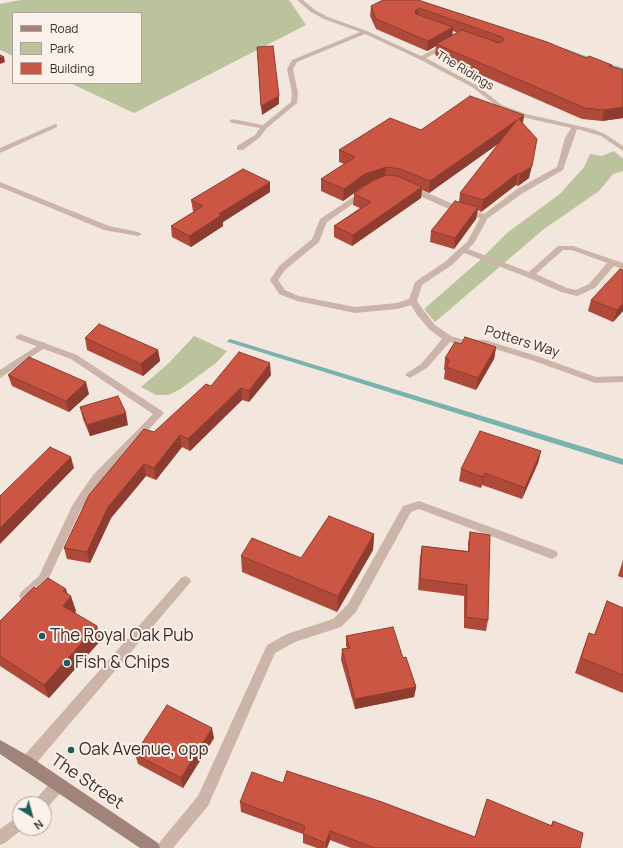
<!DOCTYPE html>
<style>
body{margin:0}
#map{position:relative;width:623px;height:848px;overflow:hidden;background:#f3e6dd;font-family:Manrope,sans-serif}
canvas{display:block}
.legend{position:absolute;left:12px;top:12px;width:130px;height:72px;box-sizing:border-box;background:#fbf1ea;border:1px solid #ada29c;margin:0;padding:5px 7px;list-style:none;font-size:12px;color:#392c28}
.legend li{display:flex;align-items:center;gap:8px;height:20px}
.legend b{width:20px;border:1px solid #ada29c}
.north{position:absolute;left:12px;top:796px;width:40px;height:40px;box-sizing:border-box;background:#fbf1ea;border:1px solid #ada29c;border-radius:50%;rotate:143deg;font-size:11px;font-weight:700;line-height:16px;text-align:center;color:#392c28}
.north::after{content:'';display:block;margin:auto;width:14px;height:18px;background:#1c5c5a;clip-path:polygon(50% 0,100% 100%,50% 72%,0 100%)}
</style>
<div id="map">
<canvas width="623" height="848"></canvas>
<ul class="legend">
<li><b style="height:5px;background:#a08379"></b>Road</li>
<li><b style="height:11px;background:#bac39c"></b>Park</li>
<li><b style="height:11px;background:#cb5643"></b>Building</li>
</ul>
<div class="north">N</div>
</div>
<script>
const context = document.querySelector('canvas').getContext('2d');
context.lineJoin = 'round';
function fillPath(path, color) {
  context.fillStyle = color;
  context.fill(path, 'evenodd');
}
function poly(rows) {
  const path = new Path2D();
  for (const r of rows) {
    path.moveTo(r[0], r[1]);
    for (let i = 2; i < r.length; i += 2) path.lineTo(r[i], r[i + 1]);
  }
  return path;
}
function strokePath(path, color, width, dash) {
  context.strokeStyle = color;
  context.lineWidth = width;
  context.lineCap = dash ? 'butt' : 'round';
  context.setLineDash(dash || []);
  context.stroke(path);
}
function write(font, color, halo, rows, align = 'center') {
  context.font = font + ' Manrope,sans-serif';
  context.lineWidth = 4;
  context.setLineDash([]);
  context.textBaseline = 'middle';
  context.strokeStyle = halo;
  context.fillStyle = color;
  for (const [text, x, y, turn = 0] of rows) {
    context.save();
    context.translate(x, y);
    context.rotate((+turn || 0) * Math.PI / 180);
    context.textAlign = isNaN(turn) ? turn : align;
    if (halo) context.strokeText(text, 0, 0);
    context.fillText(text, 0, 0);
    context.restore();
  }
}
fillPath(poly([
 [21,0,287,0,290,1,306,25,134,113,70,83,141,83,141,13,13,13,13,56,0,50,0,4],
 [614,151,623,159,623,171,613,174,599,191,544,229,435,322,424,309,479,261,508,232,560,194,584,167,590,154,602,156],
 [194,336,227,351,216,363,179,390,168,395,156,395,141,387,169,363]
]), '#bac39c');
fillPath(poly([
 [562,49,566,49,596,60,592,61,562,51,562,49],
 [602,62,623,68,623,70,602,64,602,62],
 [230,339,623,459,623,465,228,342,227,341,230,339]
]), '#7ab2ae');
fillPath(poly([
 [55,124,57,125,57,127,0,153,0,148,55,124],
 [0,182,109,226,138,232,142,234,138,236,104,230,0,187,0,182],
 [43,342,48,345,46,347,0,378,0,370,43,342],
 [185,576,189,578,191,581,189,584,32,768,27,770,22,768,20,763,22,758,181,578,185,576]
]), '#ccb5a8');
fillPath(poly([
 [297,0,303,0,315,10,328,17,367,31,421,56,446,43,450,43,450,45,426,58,476,85,502,105,526,114,592,129,605,134,623,146,623,151,601,136,577,129,563,170,523,193,488,218,474,243,468,249,529,272,558,246,573,246,623,263,623,269,614,266,595,288,577,296,561,292,527,277,464,253,452,265,422,285,417,301,424,311,435,325,451,336,461,339,485,340,540,357,596,377,623,376,623,382,595,383,534,361,482,345,460,345,450,342,427,368,410,378,405,375,407,373,421,364,442,339,429,329,417,315,411,305,398,309,355,313,297,301,279,294,270,280,279,266,312,239,320,219,364,190,367,190,367,194,327,222,319,242,285,270,278,280,285,290,299,296,355,307,397,303,409,299,415,282,446,261,460,248,467,242,480,218,449,209,406,190,406,186,412,186,455,205,484,214,517,189,557,167,565,138,571,128,522,117,498,107,472,87,419,59,365,34,297,62,293,69,298,93,297,103,267,128,260,137,243,150,237,150,237,146,255,135,260,128,232,123,229,121,232,119,263,125,291,102,292,93,287,69,292,60,360,32,324,19,311,12,297,0],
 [563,250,572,250,607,263,589,284,576,290,567,288,536,274,563,250],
 [20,334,77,355,162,411,164,413,101,481,81,509,47,582,29,600,25,601,21,600,19,596,21,592,39,576,73,504,93,475,153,414,71,359,17,339,15,337,20,334],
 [419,501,556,551,558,554,556,557,552,559,419,509,411,512,356,612,341,627,295,642,275,653,208,806,173,848,157,848,159,843,198,796,267,645,287,634,333,619,348,604,403,506,419,501],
 [58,778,63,780,65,785,63,790,46,809,44,810,44,804,34,804,36,799,53,780,58,778],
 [20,815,20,828,24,828,5,843,0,845,0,829,20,815]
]), '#ccb5a8');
fillPath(poly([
 [0,740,32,758,158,843,160,848,140,848,0,754,0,740]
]), '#a08379');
fillPath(poly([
 [418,0,586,58,623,70,623,118,602,121,582,119,435,55,436,46,427,51,376,29,370,16,371,6],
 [453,31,458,33,452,36],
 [524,115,523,123,529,178,518,186,516,185,481,212,478,210,476,219,454,249,430,242,431,231,459,202,460,193,499,143,429,193,422,190,421,198,352,246,334,237,334,226,360,208,353,205,354,194,368,184,364,186,343,201,321,191,321,179,344,164,339,162,339,150,421,130],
 [270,192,223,222,223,226,191,247,172,237,171,226,194,212,193,211,191,200],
 [591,300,623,311,613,322,588,311],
 [85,338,158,350,160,361,143,376,87,350],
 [461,344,496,347,494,359,476,390,444,379,445,370,444,370,445,358],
 [8,375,89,394,69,412,12,386],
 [271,375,249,402,242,400,190,451,182,447,156,480,146,476,111,518,90,563,67,559,64,548,154,432,211,386],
 [80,407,128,425,90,436,83,419],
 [541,451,538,463,522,499,482,485,481,488,459,481,461,469],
 [470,532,488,620,486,631,464,628,464,596,418,590,420,557,422,546,468,551,468,543],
 [374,534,373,550,337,612,242,572,241,556,301,558],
 [623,560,623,578,618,576],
 [36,589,68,594,76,611,75,612,101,640,49,698,0,666,0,621],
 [607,601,623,608,623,693,575,673,583,649,589,633,594,635],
 [346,636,403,658,416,687,414,697,355,709,341,660,342,649,347,648,346,646],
 [214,738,183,788,138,764,135,754],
 [283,783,475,837,551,825,553,821,580,848,351,848,330,840,327,848,317,848,303,843,303,834,241,812,240,802]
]), '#af4a3a');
fillPath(poly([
 [419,8,418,19,414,21,415,11],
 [453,27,452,37,436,44,436,46,427,51,428,41],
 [4,57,5,62,0,64,0,58],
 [279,96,279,104,262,115,261,106],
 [623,107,623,118,602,121,604,110],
 [524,115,522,126,519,119],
 [517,120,515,132,429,193,430,181],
 [532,166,529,178,518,186,520,174],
 [386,167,385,179,364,186,343,201,344,189,365,174],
 [518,173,516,185,481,212,483,200],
 [270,182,270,192,223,222,223,226,191,247,189,236,219,214],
 [422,187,421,198,352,246,353,235],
 [478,207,476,219,454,249,455,238],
 [623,303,623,311,613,322,617,310],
 [496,347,494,359,476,390,478,378],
 [158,350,160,361,143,376,141,364],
 [270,363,271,375,249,402,249,391],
 [86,382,89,394,69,412,66,401],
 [241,388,242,400,190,451,188,439],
 [126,413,128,425,90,436,87,425],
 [180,435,182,447,156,480,154,468],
 [541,451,538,463,522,499,525,488],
 [71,457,74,468,0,544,0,528],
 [144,464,146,476,111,518,90,563,87,552,108,507],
 [485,473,482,485,481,488,483,477],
 [374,534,373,550,337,612,338,596],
 [66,589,69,599,71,596,76,611,68,620,63,606,63,591],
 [97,626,101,640,49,698,44,685],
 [416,687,414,697,355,709,355,699],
 [212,728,214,738,183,788,181,778],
 [330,831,330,840,327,848,326,848,326,843]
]), '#8e3c2f');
const building = poly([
 [383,0,418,0,547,42,586,58,589,56,612,65,609,66,623,70,623,107,604,110,585,108,436,44,462,30,499,43,504,40,502,37,419,8,415,11,416,14,453,27,428,41,376,19,371,6,383,0],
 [273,46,279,96,261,106,257,47,273,46],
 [0,55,4,57,0,58,0,55],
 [470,96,524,115,519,119,537,139,532,166,520,174,518,173,483,200,460,193,517,120,430,181,400,169,386,167,365,174,344,189,321,179,355,157,339,150,390,118,421,130,470,96],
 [243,169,270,182,219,214,222,215,189,236,171,226,203,206,191,200,243,169],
 [387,175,397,176,422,187,353,235,334,226,371,202,354,194,372,181,387,175],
 [455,201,478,207,455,238,431,231,455,201],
 [620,269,623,270,623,303,617,310,591,300,620,269],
 [99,324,158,350,141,364,85,338,99,324],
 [465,337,496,347,478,378,446,367,450,360,445,358,455,342,461,344,465,337],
 [239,352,270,363,249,391,241,388,188,439,180,435,154,468,144,464,108,507,87,552,64,548,89,495,144,429,154,432,206,384,211,386,239,352],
 [29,357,86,382,66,401,8,375,29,357],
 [118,396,126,413,87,425,80,407,118,396],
 [480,431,541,451,525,488,485,473,483,477,461,469,480,431],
 [50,447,71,457,0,528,0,496,50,447],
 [329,516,374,534,338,596,241,556,252,538,301,558,329,516],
 [470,532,490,535,488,620,466,617,467,585,420,579,422,546,469,552,470,532],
 [48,578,66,589,63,591,71,596,63,606,97,626,44,685,0,656,0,621,34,587,36,589,48,578],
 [607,601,623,608,623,675,581,658,589,633,595,635,607,601],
 [393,627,403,658,406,657,416,687,355,699,342,649,350,648,346,636,393,627],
 [167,705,212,728,181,778,135,754,167,705],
 [287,771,382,802,475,837,487,799,552,826,553,821,583,833,580,848,375,848,330,831,326,843,303,834,305,826,240,802,252,772,283,783,287,771]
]);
fillPath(building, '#cb5643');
strokePath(building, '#8e3c2f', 1);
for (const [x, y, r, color] of [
 [42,636,4,"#1c5c5a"],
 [67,663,4,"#1c5c5a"],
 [71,750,4,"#1c5c5a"]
]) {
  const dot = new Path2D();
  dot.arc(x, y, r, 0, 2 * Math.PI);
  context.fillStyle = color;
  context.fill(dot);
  strokePath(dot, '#fbf1ea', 1.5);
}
write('12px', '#392c28', '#fbf1ea', [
 ["The Ridings",465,71,31]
]);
write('14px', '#392c28', '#fbf1ea', [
 ["Potters Way",522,342,17]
]);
write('17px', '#392c28', '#fbf1ea', [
 ["The Royal Oak Pub",50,636],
 ["Fish & Chips",75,663],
 ["Oak Avenue, opp",79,750]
], 'left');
write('17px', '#392c28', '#fbf1ea', [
 ["The Street",87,782,34]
]);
</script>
